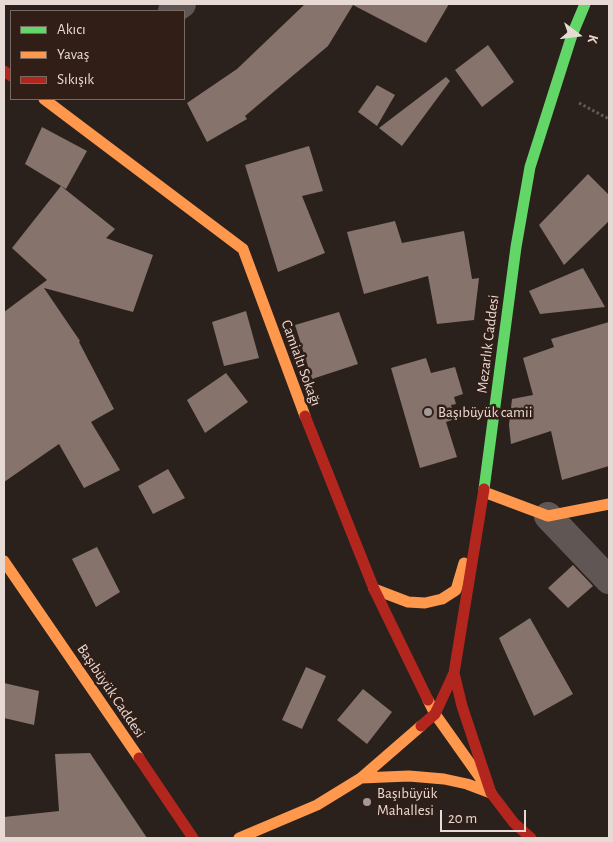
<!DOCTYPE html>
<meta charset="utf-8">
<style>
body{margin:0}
#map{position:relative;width:613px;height:842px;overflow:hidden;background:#2a211d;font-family:"Alegreya Sans",sans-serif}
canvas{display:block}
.frame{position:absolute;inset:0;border:5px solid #e7dad5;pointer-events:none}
.legend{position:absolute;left:10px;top:10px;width:175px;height:90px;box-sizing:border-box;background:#301e17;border:1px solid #796963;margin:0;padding:6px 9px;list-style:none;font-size:15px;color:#e7dad5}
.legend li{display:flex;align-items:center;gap:10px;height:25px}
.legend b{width:25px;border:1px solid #796963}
.north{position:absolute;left:553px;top:10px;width:50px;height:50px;-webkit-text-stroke:4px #301e17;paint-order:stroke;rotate:105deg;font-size:14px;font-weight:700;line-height:20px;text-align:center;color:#e7dad5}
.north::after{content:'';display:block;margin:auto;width:18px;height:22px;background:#e7dad5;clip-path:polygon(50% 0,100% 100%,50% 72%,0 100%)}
.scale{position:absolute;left:440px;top:810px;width:86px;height:22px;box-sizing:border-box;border:2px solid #e7dad5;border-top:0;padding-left:6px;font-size:15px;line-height:18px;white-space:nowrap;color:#e7dad5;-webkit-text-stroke:4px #301e17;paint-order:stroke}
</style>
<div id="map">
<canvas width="613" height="842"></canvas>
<div class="frame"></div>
<ul class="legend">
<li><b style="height:6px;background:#63d668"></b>Akıcı</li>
<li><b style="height:6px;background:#ff974d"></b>Yavaş</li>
<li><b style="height:6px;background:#b3261e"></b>Sıkışık</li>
</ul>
<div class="north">K</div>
<div class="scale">20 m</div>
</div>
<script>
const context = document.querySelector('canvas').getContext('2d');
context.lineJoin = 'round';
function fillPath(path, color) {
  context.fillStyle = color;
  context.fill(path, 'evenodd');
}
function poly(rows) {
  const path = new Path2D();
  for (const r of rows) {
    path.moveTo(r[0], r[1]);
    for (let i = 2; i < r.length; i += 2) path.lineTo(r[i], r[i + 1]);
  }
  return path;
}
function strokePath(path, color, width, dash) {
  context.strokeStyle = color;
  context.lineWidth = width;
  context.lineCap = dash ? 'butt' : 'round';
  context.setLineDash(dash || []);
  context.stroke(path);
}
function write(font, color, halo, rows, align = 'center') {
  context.font = font + ' "Alegreya Sans",sans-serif';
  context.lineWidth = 5;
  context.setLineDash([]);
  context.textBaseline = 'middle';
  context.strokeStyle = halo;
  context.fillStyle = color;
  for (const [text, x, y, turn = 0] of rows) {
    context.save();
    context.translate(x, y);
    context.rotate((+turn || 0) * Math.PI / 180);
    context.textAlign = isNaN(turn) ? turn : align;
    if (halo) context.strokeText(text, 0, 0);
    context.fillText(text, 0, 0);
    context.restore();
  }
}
fillPath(poly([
 [305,4,449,4,426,43,353,5,328,46,245,116,247,119,207,142,187,103,237,69],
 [488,45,514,82,482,107,455,70],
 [446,77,450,81,402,146,379,128],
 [377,85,395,95,377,126,358,112],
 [42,127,87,151,66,189,25,164],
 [309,146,323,191,302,196,325,253,278,272,245,165],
 [588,174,609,195,609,221,564,265,539,225],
 [61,186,115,229,106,238,153,255,133,312,44,288,80,341,79,342,114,409,91,422,120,470,84,488,59,444,4,482,4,312,47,280,12,248],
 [395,221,402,243,464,231,472,279,479,278,474,320,437,324,428,276,364,294,347,232],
 [583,268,605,307,540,314,529,291],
 [246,311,259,358,224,366,212,322],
 [339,312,358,364,312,379,295,325],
 [609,322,609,466,562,480,551,431,511,444,509,425,512,399,533,395,523,358,554,347,551,339],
 [426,358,431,373,455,367,463,394,454,397,456,404,451,405,455,419,446,422,457,457,420,468,391,368],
 [226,373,248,402,205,433,187,400],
 [168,469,185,498,153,514,138,486],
 [97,547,120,592,96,607,72,559],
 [573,565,593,586,568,608,548,588],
 [530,618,573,694,534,716,499,638],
 [306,667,326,676,302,729,282,720],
 [4,683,39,691,34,725,4,718],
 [363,689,392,712,367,744,337,720],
 [90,753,147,838,4,838,4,817,59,811,55,754]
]), '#86736b');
strokePath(poly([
 [579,103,609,119]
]), '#615a57', 3, [2.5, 2.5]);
strokePath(poly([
 [172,11,182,4],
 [548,516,609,580]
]), '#605754', 28);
strokePath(poly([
 [484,489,516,247,530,167,572,35,585,4]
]), '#63d668', 11);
strokePath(poly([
 [44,99,243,249,305,416],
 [484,492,548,516,609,504],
 [4,561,139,758],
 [374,589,408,602,425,603,442,599,456,590,464,563],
 [428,700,435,714,491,793],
 [361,778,409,776,444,779,467,784,491,793],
 [239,838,317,805,361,778,421,726]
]), '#ff974d', 11);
strokePath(poly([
 [4,71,11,76],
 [305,416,374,589,428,700],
 [454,673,462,706,491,793,514,823,531,838],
 [421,726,435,714,454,673,484,489],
 [139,758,193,838]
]), '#b3261e', 11);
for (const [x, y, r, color] of [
 [428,412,5,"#a59995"],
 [367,802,5,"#a59995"]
]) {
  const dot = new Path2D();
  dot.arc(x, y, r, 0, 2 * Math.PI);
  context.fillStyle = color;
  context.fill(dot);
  strokePath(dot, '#301e17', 2);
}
write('15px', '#e7dad5', '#301e17', [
 ["Mezarlık Caddesi",488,344,-83],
 ["Camialtı Sokağı",301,363,70],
 ["Başıbüyük Caddesi",111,691,56]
]);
write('15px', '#e7dad5', '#301e17', [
 ["Başıbüyük camii",438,412],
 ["Başıbüyük",377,793],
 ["Mahallesi",377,810]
], 'left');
</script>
